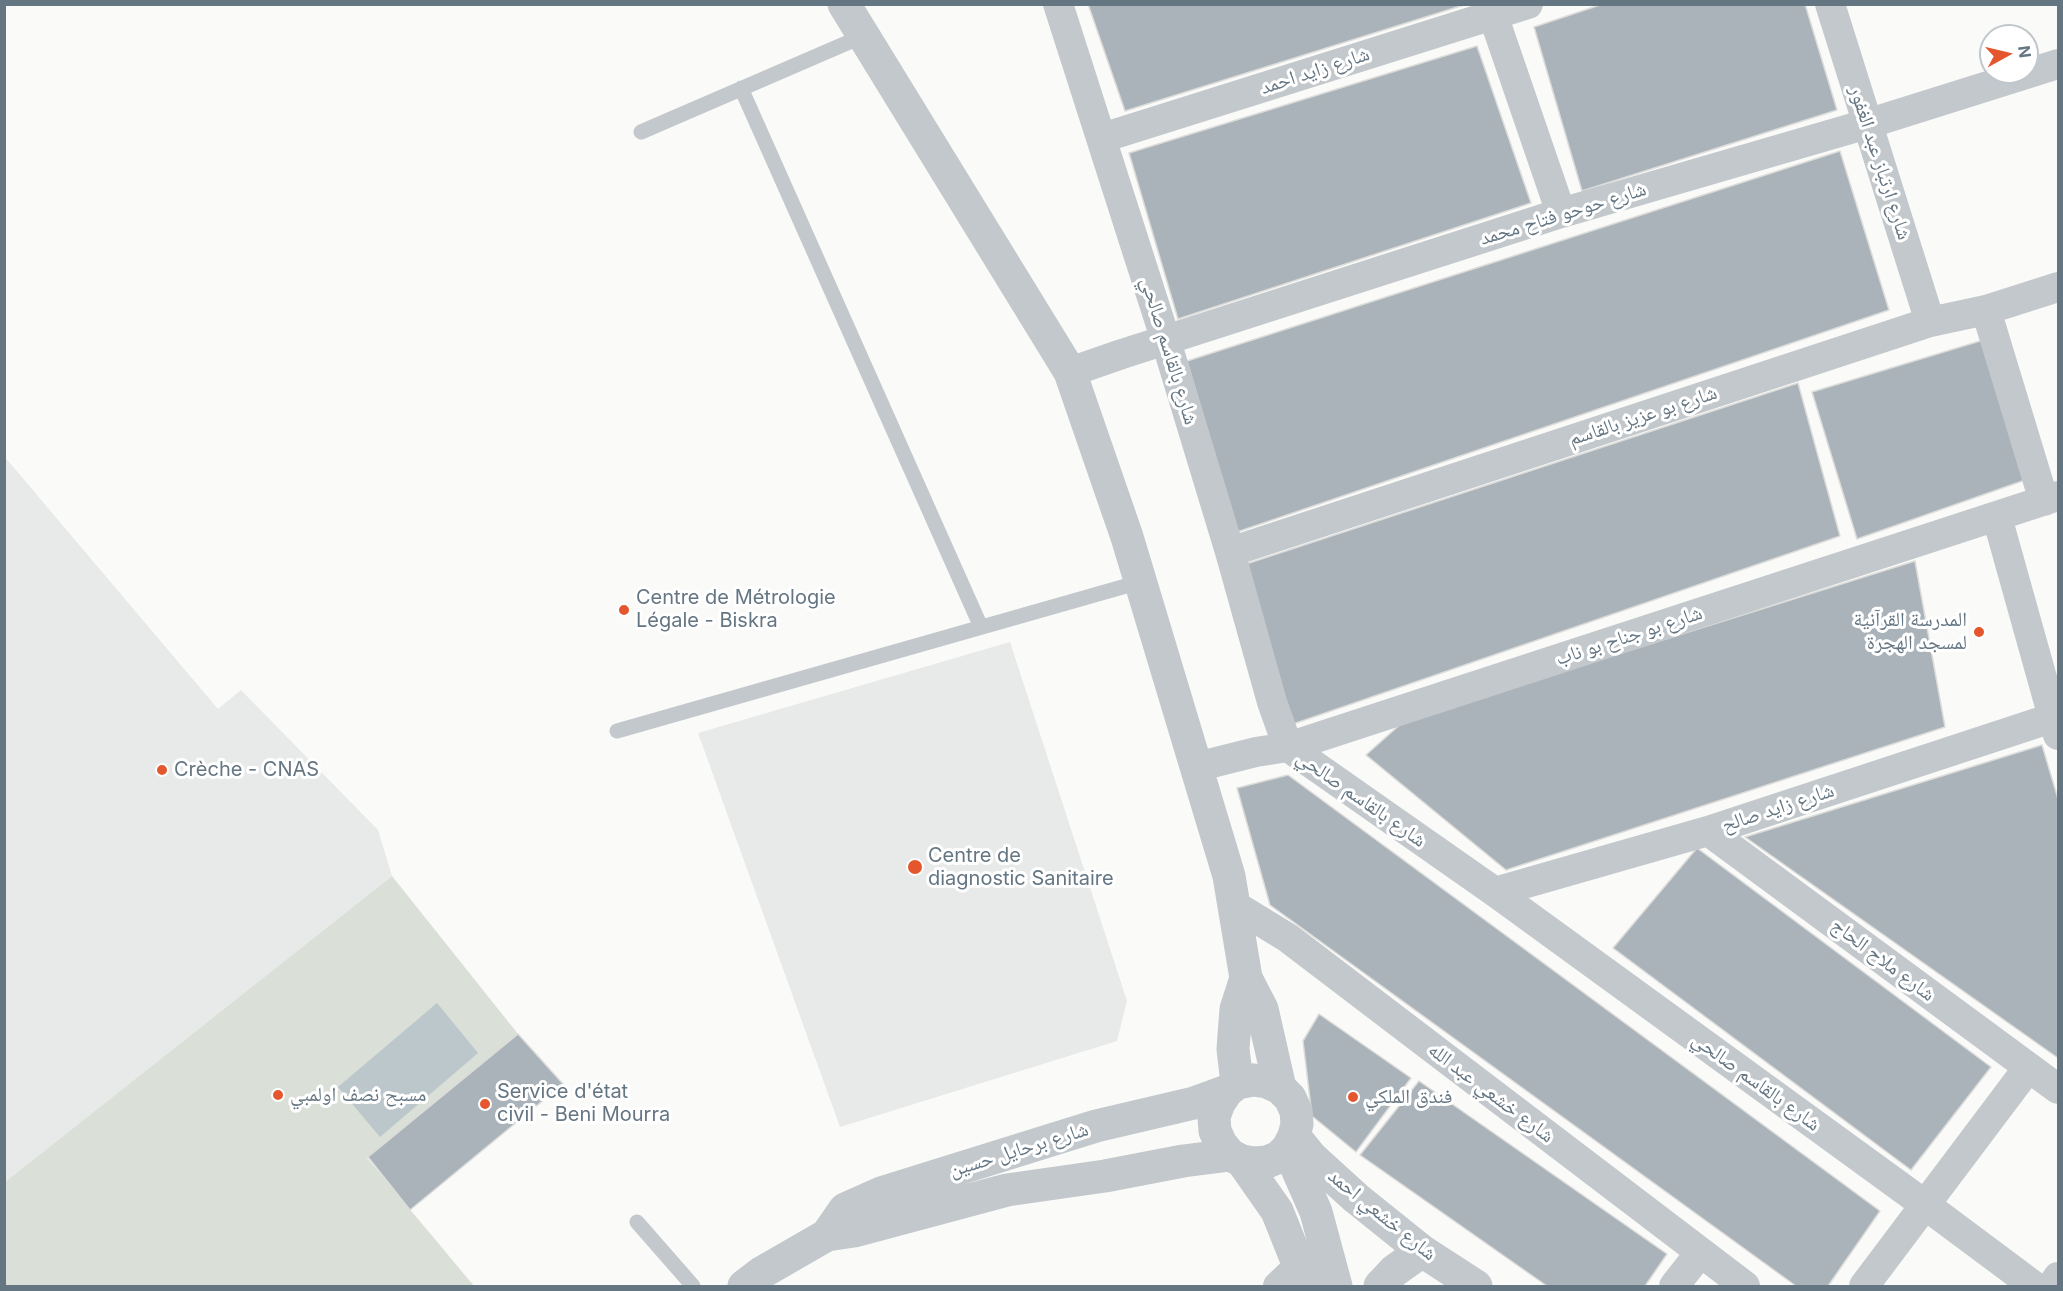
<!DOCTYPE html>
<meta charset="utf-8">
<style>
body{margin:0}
#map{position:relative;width:2063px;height:1291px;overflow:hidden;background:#fafaf8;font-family:Inter,sans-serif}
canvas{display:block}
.frame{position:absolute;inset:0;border:6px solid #657683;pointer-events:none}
.north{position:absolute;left:1979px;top:24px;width:60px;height:60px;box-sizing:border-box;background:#fff;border:2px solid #c1c8cd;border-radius:50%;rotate:82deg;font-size:16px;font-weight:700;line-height:24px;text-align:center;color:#657683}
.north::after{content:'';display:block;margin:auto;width:21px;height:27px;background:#e4572e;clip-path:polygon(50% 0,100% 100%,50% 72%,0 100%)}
</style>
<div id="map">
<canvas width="2063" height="1291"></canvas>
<div class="frame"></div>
<div class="north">N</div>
</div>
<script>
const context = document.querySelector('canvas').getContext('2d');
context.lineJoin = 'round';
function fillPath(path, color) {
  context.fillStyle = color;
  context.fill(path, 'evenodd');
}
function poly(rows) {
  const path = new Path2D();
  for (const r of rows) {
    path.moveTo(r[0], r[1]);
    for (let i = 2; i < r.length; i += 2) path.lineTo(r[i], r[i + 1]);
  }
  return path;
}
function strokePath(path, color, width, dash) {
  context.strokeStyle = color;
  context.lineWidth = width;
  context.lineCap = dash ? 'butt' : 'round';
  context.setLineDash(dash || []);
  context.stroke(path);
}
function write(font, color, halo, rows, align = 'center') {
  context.font = font + ' Inter,"Noto Naskh Arabic",sans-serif';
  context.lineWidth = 6;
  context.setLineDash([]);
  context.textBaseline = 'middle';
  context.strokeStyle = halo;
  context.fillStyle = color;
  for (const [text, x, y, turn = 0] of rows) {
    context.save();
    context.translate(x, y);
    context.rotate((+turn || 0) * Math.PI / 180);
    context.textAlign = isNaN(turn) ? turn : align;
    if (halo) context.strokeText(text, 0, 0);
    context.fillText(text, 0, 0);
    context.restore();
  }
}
fillPath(poly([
 [4,456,218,709,241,690,378,830,392,876,5,1182],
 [1010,642,1127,1001,1117,1041,840,1127,698,733]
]), '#e8e9e9');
fillPath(poly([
 [392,876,518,1034,367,1158,474,1286,5,1286,5,1182]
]), '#dadfd7');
fillPath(poly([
 [437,1003,478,1053,380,1137,338,1087]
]), '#bbc7cb');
const building = poly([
 [1088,4,1467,4,1125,111,1088,4],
 [1603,4,1805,4,1837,110,1582,191,1534,27,1603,4],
 [1477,46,1531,203,1178,319,1129,153,1477,46],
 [1840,151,1889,310,1237,532,1187,361,1840,151],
 [1990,338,2028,479,1857,539,1812,392,1990,338],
 [1798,383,1840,536,1293,724,1243,565,1798,383],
 [1915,561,1945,727,1506,870,1366,755,1404,721,1915,561],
 [2042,745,2058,799,2058,1058,1745,837,2042,745],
 [1288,775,1880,1211,1828,1286,1796,1286,1270,905,1237,788,1288,775],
 [1697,848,1991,1067,1911,1170,1613,948,1697,848],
 [1319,1014,1411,1078,1356,1152,1312,1116,1303,1041,1319,1014],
 [518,1034,563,1084,410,1210,368,1157,518,1034],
 [1419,1081,1667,1254,1645,1286,1547,1286,1360,1155,1419,1081]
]);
fillPath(building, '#aab3b9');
strokePath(building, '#dcdcda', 1.5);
strokePath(poly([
 [741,88,981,627],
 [641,132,863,36],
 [617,731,1140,582],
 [637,1222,693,1286]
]), '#c3c8cc', 15);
strokePath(poly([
 [1058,4,1166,341,1230,552,1272,702,1288,747,1495,892,1924,1204,2034,1286],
 [1830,4,1930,322],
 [1493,15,1561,213],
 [1102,138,1528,4],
 [1986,310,2044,501],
 [1070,372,1122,354,1561,213,1867,124,2058,64],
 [1997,517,2058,735],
 [1230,552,1930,322,1986,310,2058,287],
 [1196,767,1256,752,1288,747,2058,496],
 [1708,831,2058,1089],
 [1495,892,1708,831,2058,716],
 [1234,905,1288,938,1745,1286],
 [1278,1286,1298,1267],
 [1674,1286,1700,1253],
 [1864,1286,2028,1068],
 [2052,1286,2058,1277]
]), '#c3c8cc', 30);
strokePath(poly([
 [844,4,1070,372,1127,537,1229,876,1246,978,1262,1009,1280,1088],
 [1253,1080,1267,1082,1280,1088,1290,1098,1296,1111,1297,1124,1294,1136,1288,1148,1279,1157,1267,1162,1254,1163,1242,1161,1230,1155,1221,1144,1215,1131,1214,1117,1219,1103,1227,1091,1237,1083,1253,1080],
 [1237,1083,1233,1049,1236,1009,1246,978],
 [1294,1136,1311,1157,1356,1198,1422,1251,1476,1286],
 [1288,1148,1316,1212,1336,1286],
 [1242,1161,1277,1211,1307,1286],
 [827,1235,845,1209,881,1193,1096,1126,1194,1103,1227,1091],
 [744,1286,761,1273,827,1235,854,1231,1007,1190,1105,1176,1183,1161,1230,1155],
 [1380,1286,1394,1271,1422,1251]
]), '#c3c8cc', 33);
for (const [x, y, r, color] of [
 [624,610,6,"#e4572e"],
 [1979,632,6,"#e4572e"],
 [162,770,6,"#e4572e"],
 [915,867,8,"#e4572e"],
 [278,1095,6,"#e4572e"],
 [1353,1097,6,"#e4572e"],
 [485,1104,6,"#e4572e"]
]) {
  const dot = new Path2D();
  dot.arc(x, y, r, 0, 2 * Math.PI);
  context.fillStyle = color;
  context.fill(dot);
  strokePath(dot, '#fff', 2);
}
write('20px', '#657683', '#fff', [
 ["شارع زايد احمد",1315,71,-18],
 ["شارع ارتباز عبد الغفور",1880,163,72],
 ["شارع حوحو فتاح محمد",1563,214,-17],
 ["شارع بالقاسم صالحي",1169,351,73],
 ["شارع بو عزيز بالقاسم",1643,416,-18],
 ["شارع بو جناح بو ناب",1629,636,-18],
 ["شارع بالقاسم صالحي",1361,799,35],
 ["شارع زايد صالح",1778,808,-18],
 ["شارع ملاح الحاج",1883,960,37],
 ["شارع بالقاسم صالحي",1756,1082,36],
 ["شارع خشعي عبد الله",1491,1093,37],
 ["شارع برحايل حسين",1019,1150,-17],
 ["شارع خشعي احمد",1382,1215,39]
]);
write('20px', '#657683', '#fff', [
 ["Centre de Métrologie",636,598],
 ["Légale - Biskra",636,621],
 ["المدرسة القرآنية",1967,620,"right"],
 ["لمسجد الهجرة",1967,643,"right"],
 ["Crèche - CNAS",174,770],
 ["Centre de",928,856],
 ["diagnostic Sanitaire",928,879],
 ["Service d'état",497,1092],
 ["civil - Beni Mourra",497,1115],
 ["مسبح نصف اولمبي",290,1095],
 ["فندق الملكي",1365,1097]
], 'left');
</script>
